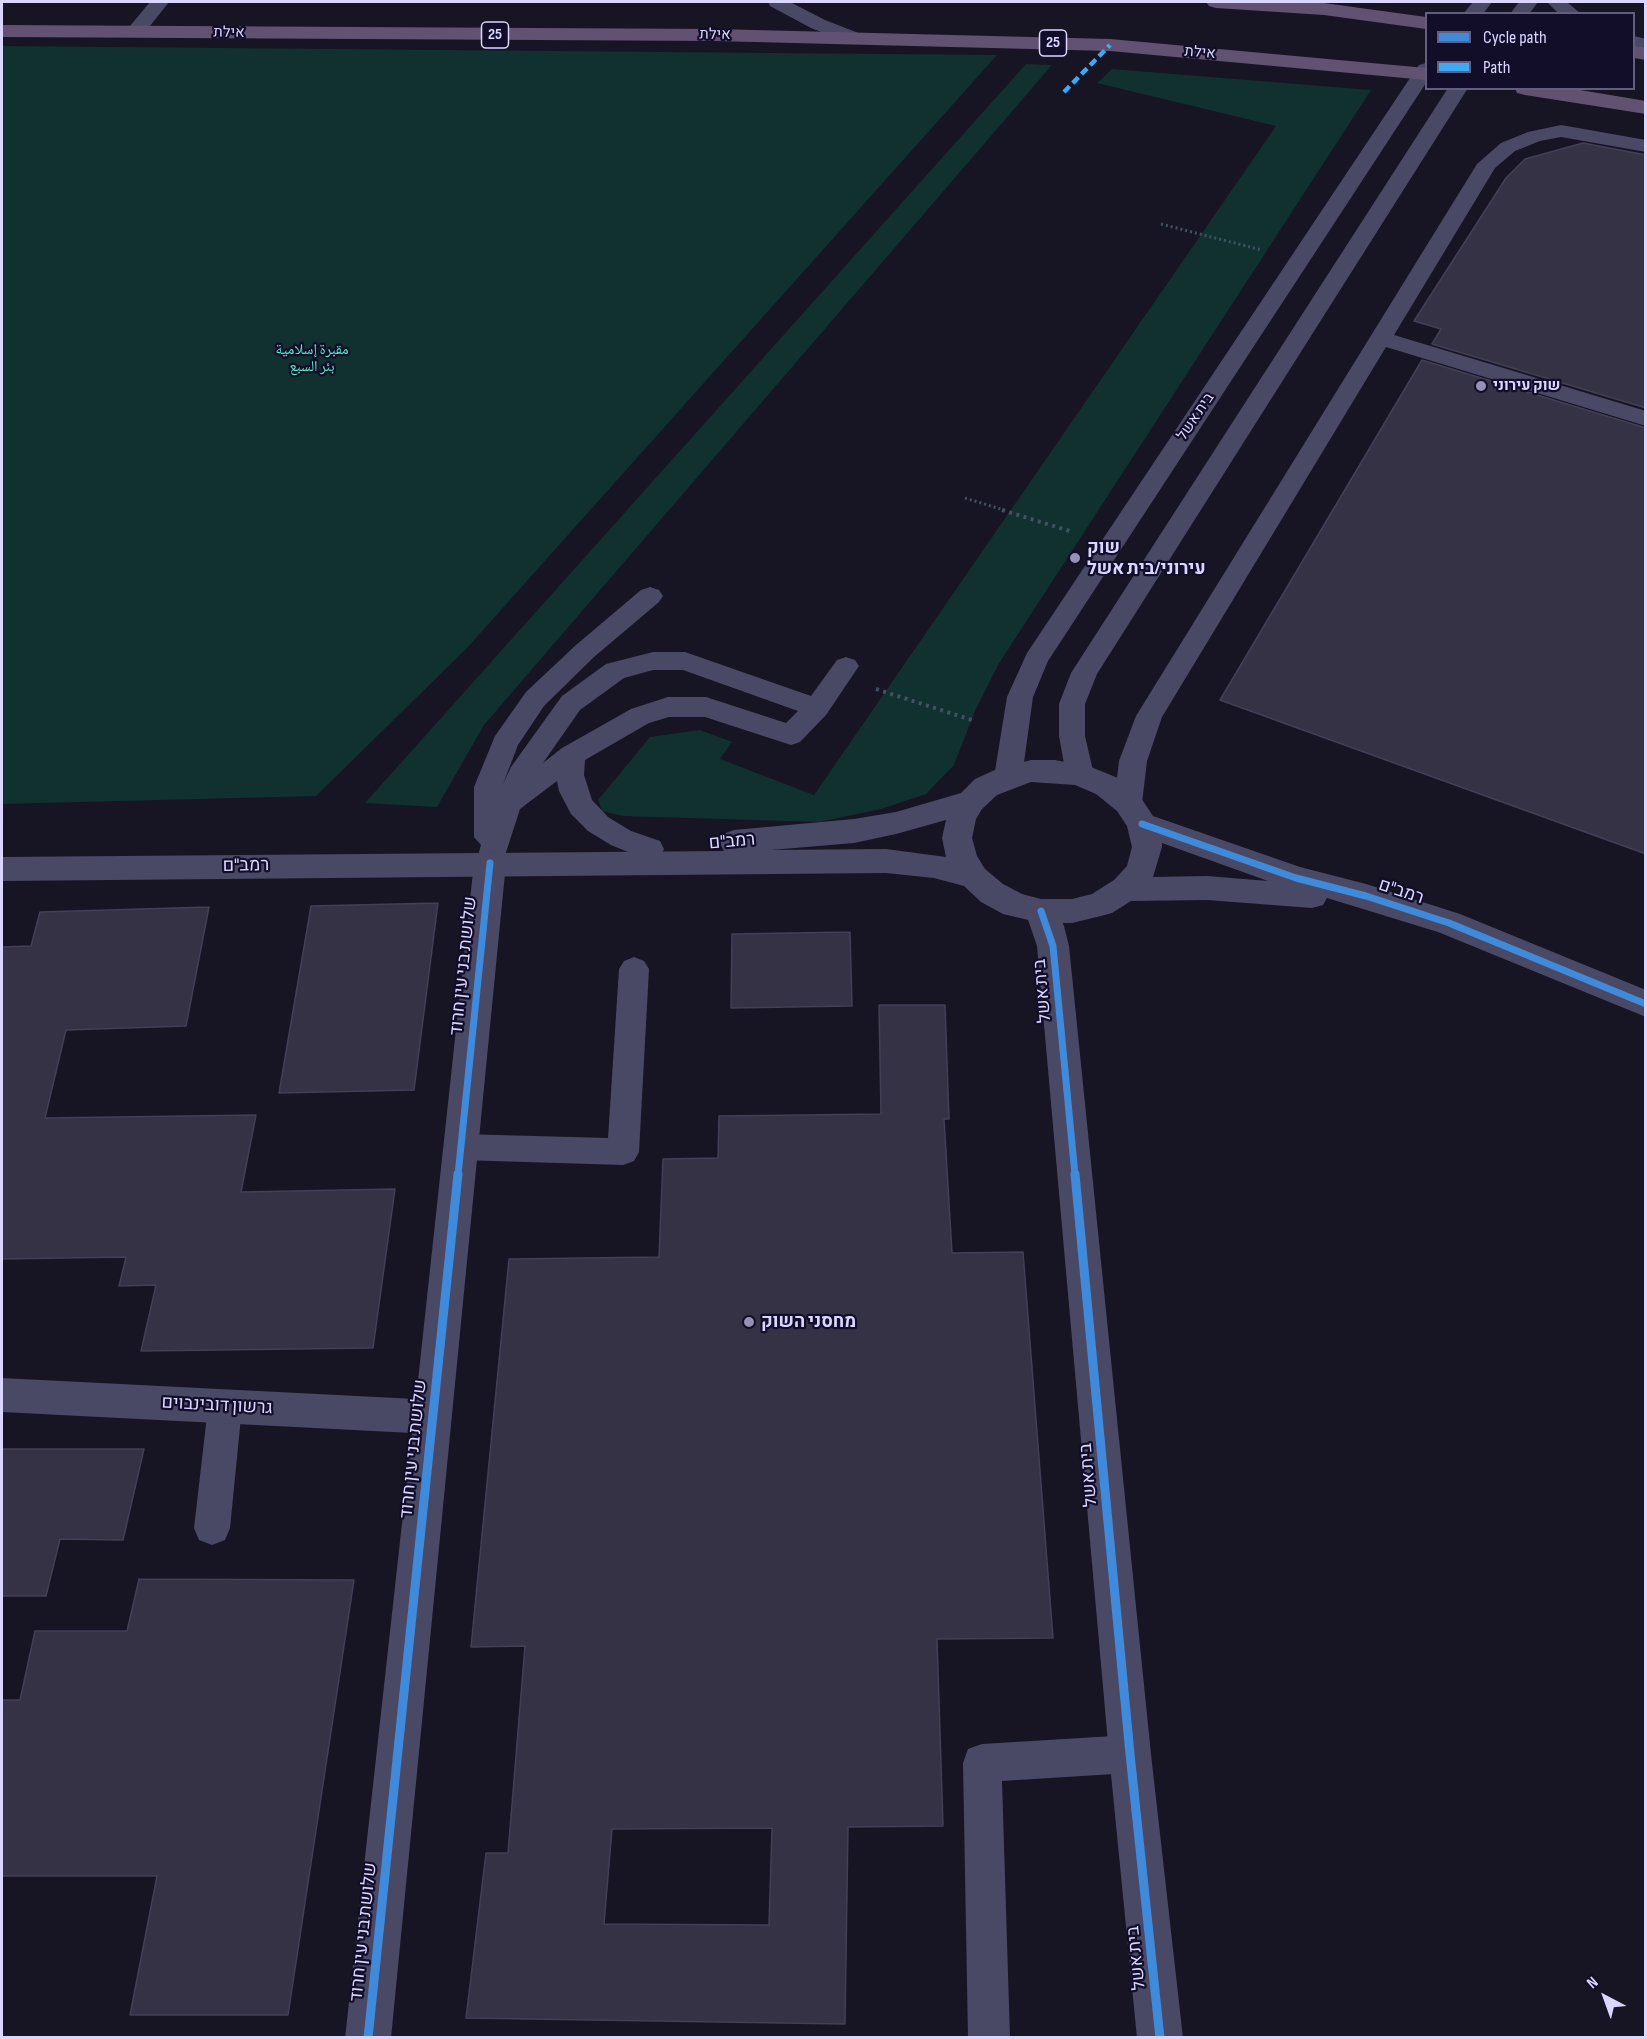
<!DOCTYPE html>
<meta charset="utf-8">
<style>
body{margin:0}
#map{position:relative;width:1647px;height:2039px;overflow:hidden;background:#171424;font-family:"Sofia Sans Condensed",sans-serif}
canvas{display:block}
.frame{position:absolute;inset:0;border:3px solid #dad6ff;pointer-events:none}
.legend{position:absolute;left:1425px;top:12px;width:210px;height:78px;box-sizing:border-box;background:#120e2a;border:2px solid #625e7f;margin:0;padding:8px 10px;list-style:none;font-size:18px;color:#dad6ff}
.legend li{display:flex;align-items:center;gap:12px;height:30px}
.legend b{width:30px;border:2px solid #625e7f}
.north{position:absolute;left:1575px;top:1967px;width:60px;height:60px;-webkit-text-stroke:4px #120e2a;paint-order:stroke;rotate:319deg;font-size:16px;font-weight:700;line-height:24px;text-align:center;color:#dad6ff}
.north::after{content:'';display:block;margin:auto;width:21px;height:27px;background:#dad6ff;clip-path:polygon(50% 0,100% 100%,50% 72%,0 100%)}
</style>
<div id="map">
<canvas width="1647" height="2039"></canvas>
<div class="frame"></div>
<ul class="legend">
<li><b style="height:8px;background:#408adc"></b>Cycle path</li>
<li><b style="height:8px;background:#3fa9f5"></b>Path</li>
</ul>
<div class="north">N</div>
</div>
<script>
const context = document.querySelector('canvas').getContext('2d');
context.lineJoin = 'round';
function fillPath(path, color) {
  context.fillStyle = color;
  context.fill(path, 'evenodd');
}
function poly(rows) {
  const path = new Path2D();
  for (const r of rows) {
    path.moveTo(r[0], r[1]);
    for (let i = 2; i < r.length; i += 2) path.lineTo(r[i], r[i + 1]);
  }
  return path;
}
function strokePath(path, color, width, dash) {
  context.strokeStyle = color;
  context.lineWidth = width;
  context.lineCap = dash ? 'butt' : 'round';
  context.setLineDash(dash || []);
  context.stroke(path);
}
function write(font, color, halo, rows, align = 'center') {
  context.font = font + ' "Sofia Sans Condensed","Noto Naskh Arabic",Heebo,sans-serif';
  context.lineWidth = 4.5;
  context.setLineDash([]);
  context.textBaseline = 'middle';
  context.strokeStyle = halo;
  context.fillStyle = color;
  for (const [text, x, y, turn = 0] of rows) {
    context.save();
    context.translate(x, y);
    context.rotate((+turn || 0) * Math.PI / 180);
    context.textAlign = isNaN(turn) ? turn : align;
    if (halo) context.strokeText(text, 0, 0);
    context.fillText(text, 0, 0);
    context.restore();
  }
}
fillPath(poly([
 [2,46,997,55,467,648,316,796,2,804],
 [1026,64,1052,65,484,725,437,807,365,803],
 [1112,69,1371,90,998,665,975,711,954,765,926,794,881,809,819,822,623,816,602,811,598,800,650,737,700,730,732,742,720,759,814,795,1276,126,1097,83]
]), '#113030');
const building = poly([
 [1583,143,1646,155,1646,408,1432,344,1441,329,1414,321,1506,178,1525,159,1583,143],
 [1422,360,1646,428,1646,854,1220,700,1422,360],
 [438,903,414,1090,279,1093,311,906,438,903],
 [209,907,186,1026,66,1030,45,1118,256,1115,241,1192,395,1189,373,1348,141,1351,156,1285,119,1286,126,1257,2,1259,2,947,31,946,40,912,209,907],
 [850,932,852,1006,731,1008,732,934,850,932],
 [879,1005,945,1005,949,1119,944,1119,952,1253,1023,1252,1053,1638,937,1639,943,1826,848,1827,845,2024,466,2018,486,1853,508,1853,525,1646,471,1647,509,1259,659,1257,663,1159,718,1158,719,1116,881,1114,879,1005],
 [772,1828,769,1925,604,1924,612,1829,772,1828],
 [2,1449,144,1449,123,1540,60,1539,46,1596,2,1596,2,1449],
 [139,1579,354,1580,288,2015,130,2015,157,1876,2,1876,2,1700,20,1700,35,1631,127,1631,139,1579]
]);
fillPath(building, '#353246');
strokePath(building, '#433f57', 1.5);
strokePath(poly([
 [1161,224,1262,250],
 [965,498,1007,511]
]), '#425162', 3, [2, 3]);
strokePath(poly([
 [1002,510,1073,532],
 [876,689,975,721]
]), '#425162', 4, [3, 4.5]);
fillPath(poly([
 [150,2,169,2,142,36,128,36,125,32,150,2],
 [768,2,790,2,825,20,861,34,864,38,861,42,847,42,811,28,770,6,768,2],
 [1473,2,1492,2,1483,14,1463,14,1473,2],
 [1519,2,1538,2,1529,14,1510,14,1519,2],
 [1547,2,1567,2,1581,14,1559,14,1547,2],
 [1634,36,1646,39,1646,52,1634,48,1634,36],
 [1426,63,1426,83,1048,661,1033,697,1022,777,1018,784,1008,787,998,784,994,777,1007,697,1027,653,1416,69,1419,65,1426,63],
 [1448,88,1468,88,1097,674,1085,704,1085,736,1094,775,1090,782,1080,785,1070,782,1066,775,1059,736,1059,704,1071,673,1448,88],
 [1561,125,1646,140,1646,152,1561,137,1540,141,1515,151,1495,168,1394,335,1646,411,1646,426,1386,347,1162,717,1147,761,1142,803,1138,810,1128,813,1118,810,1114,803,1119,761,1136,716,1477,164,1501,143,1528,132,1561,125],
 [650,587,659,590,663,596,659,602,594,657,544,706,518,745,503,784,511,767,562,696,606,664,653,652,685,652,811,696,837,660,846,657,855,660,859,666,826,715,800,742,791,745,705,717,669,717,649,723,585,760,584,775,592,800,608,817,631,831,660,841,664,849,660,857,650,860,640,857,611,845,588,831,571,814,559,791,557,781,520,809,500,871,490,874,480,871,476,863,481,845,474,837,474,787,495,736,526,692,576,645,641,590,650,587],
 [653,670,683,670,798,711,786,723,706,697,668,697,631,709,562,748,543,763,580,710,624,678,653,670],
 [634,957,644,961,649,969,639,1152,634,1161,623,1165,460,1160,449,1156,444,1147,449,1138,460,1134,608,1138,619,969,624,961,634,957],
 [225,1391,237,1396,242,1407,230,1528,225,1540,212,1545,199,1540,194,1528,208,1407,213,1396,225,1391],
 [1130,1735,1143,1741,1149,1754,1143,1767,1130,1773,1002,1781,1010,2038,968,2038,963,1763,968,1749,982,1744,1130,1735]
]), '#494965');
fillPath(poly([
 [490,851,501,855,506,863,391,2038,345,2038,412,1433,2,1412,2,1378,416,1399,474,863,479,855,490,851],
 [1041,899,1052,902,1064,926,1069,946,1151,1754,1183,2038,1137,2038,1109,1754,1037,946,1025,911,1030,902,1041,899]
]), '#494965');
fillPath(poly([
 [1031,760,1055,760,1091,767,1118,778,1139,795,1153,816,1300,867,1366,884,1460,914,1646,990,1646,1017,1438,932,1327,898,1323,905,1312,908,1207,900,1131,901,1112,913,1101,916,1072,923,1041,923,1003,914,981,902,964,886,934,878,886,873,2,881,2,857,724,851,719,842,723,834,734,830,854,819,896,812,961,793,975,779,997,769,1031,760],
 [1031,782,1075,785,1096,794,1117,811,1127,826,1132,847,1127,866,1114,880,1092,894,1072,899,1041,899,1022,894,1003,884,985,869,977,856,972,838,976,819,982,809,997,795,1031,782],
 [946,820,942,838,946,857,886,849,771,850,854,843,896,834,946,820],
 [1162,843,1268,881,1207,876,1153,877,1162,847,1162,843]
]), '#494965');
fillPath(poly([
 [1206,2,1324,3,1426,17,1426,29,1324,15,1216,8,1209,6,1206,2],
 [2,25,715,29,1110,39,1426,68,1426,80,1110,51,715,41,2,37,2,25],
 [1634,46,1646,48,1646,60,1634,58,1634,46],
 [1515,88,1568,88,1646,101,1646,114,1525,95,1517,93,1515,88]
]), '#625272');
strokePath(poly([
 [1064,92,1110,45]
]), '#3fa9f5', 4.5, [8, 4.5]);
strokePath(poly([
 [1142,824,1296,878,1366,896,1449,923,1646,1004],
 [1041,911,1053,946,1075,1175],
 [458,1175,490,863]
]), '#408adc', 7);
strokePath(poly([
 [1075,1174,1130,1754,1160,2038],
 [368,2038,458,1174]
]), '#408adc', 9);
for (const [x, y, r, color] of [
 [1481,386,6,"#9692b2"],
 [1075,558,6,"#9692b2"],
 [749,1322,6,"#9692b2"]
]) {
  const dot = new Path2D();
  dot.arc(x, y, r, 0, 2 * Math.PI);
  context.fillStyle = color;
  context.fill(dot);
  strokePath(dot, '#120e2a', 2);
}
write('15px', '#dad6ff', '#120e2a', [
 ["אילת",229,33,1],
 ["אילת",715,35,1],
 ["אילת",1200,53,5],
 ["בית אשל",1196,417,-56]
]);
write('15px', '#57ebc2', '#120e2a', [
 ["مقبرة إسلامية",312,350],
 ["بئر السبع",312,367]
]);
write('bold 15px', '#dad6ff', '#120e2a', [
 ["שוק עירוני",1493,386]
], 'left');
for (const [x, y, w] of [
 [495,35,27],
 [1053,43,27]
]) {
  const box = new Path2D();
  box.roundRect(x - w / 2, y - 13, w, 26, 4.5);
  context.fillStyle = '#120e2a';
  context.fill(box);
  strokePath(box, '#dad6ff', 1.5);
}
write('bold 16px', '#dad6ff', null, [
 ["25",495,35],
 ["25",1053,43]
]);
write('bold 18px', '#dad6ff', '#120e2a', [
 ["שוק",1087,548],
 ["עירוני/בית אשל",1087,569],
 ["מחסני השוק",761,1322]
], 'left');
write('18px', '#dad6ff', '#120e2a', [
 ["רמב\"ם",732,842,-5],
 ["רמב\"ם",246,866,-1],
 ["רמב\"ם",1401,892,18],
 ["שלושת בני עין חרוד",464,966,-84],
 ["בית אשל",1043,991,-95],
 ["גרשון דובינבוים",217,1406,3],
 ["שלושת בני עין חרוד",414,1449,-84],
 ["בית אשל",1089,1475,-95],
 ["שלושת בני עין חרוד",364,1932,-84],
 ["בית אשל",1137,1958,-96]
]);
</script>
